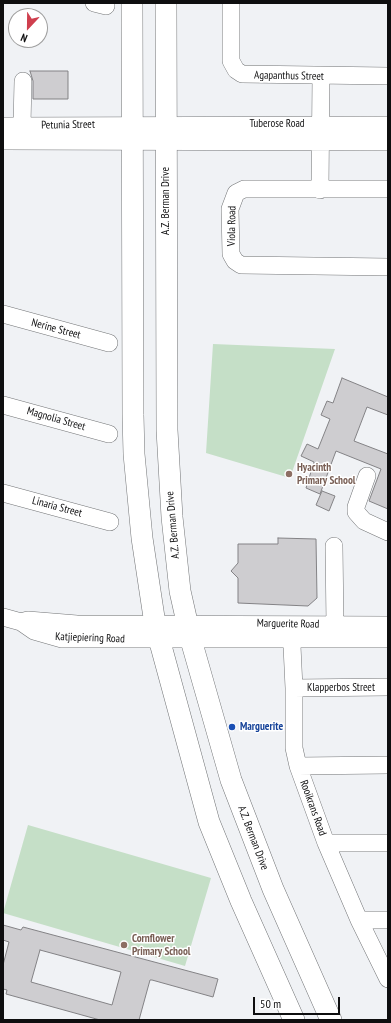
<!DOCTYPE html>
<style>
body{margin:0}
#map{position:relative;width:391px;height:1023px;overflow:hidden;background:#f0f2f5;font-family:"PT Sans Narrow",sans-serif}
canvas{display:block}
.frame{position:absolute;inset:0;border:4px solid #0e0e0f;pointer-events:none}
.north{position:absolute;left:8px;top:8px;width:40px;height:40px;box-sizing:border-box;background:#fff;border:1px solid #9f9f9f;border-radius:50%;rotate:202deg;font-size:11px;font-weight:700;line-height:16px;text-align:center;color:#0e0e0f}
.north::after{content:'';display:block;margin:auto;width:14px;height:18px;background:#cf3f4e;clip-path:polygon(50% 0,100% 100%,50% 72%,0 100%)}
.scale{position:absolute;left:253px;top:997px;width:87px;height:18px;box-sizing:border-box;border:2px solid #0e0e0f;border-top:0;padding-left:5px;font-size:12px;line-height:14px;white-space:nowrap;color:#0e0e0f;-webkit-text-stroke:3px #fff;paint-order:stroke}
</style>
<div id="map">
<canvas width="391" height="1023"></canvas>
<div class="frame"></div>
<div class="north">N</div>
<div class="scale">50 m</div>
</div>
<script>
const context = document.querySelector('canvas').getContext('2d');
context.lineJoin = 'round';
function fillPath(path, color) {
  context.fillStyle = color;
  context.fill(path, 'evenodd');
}
function poly(rows) {
  const path = new Path2D();
  for (const r of rows) {
    path.moveTo(r[0], r[1]);
    for (let i = 2; i < r.length; i += 2) path.lineTo(r[i], r[i + 1]);
  }
  return path;
}
function strokePath(path, color, width, dash) {
  context.strokeStyle = color;
  context.lineWidth = width;
  context.lineCap = dash ? 'butt' : 'round';
  context.setLineDash(dash || []);
  context.stroke(path);
}
function write(font, color, halo, rows, align = 'center') {
  context.font = font + ' "PT Sans Narrow",sans-serif';
  context.lineWidth = 3;
  context.setLineDash([]);
  context.textBaseline = 'middle';
  context.strokeStyle = halo;
  context.fillStyle = color;
  for (const [text, x, y, turn = 0] of rows) {
    context.save();
    context.translate(x, y);
    context.rotate((+turn || 0) * Math.PI / 180);
    context.textAlign = isNaN(turn) ? turn : align;
    if (halo) context.strokeText(text, 0, 0);
    context.fillText(text, 0, 0);
    context.restore();
  }
}
fillPath(poly([
 [213,344,335,349,290,478,206,453],
 [28,825,211,878,185,966,3,913]
]), '#c5dfc7');
const building = poly([
 [30,71,68,71,68,99,33,99,33,81,30,71],
 [342,378,388,397,388,415,367,407,354,441,388,454,388,509,369,501,381,469,336,451,320,494,306,488,314,462,301,456,307,444,318,449,330,419,321,415,327,401,333,403,342,378],
 [322,491,335,496,329,511,316,505,322,491],
 [278,538,316,539,317,598,308,606,238,603,238,578,231,571,238,563,238,544,278,544,278,538],
 [3,925,21,930,23,927,218,979,213,997,152,980,150,980,139,1020,100,1020,6,994,7,990,3,989,3,965,9,942,3,940,3,925],
 [40,950,121,972,112,1005,31,982,40,950]
]);
fillPath(building, '#cecdd0');
strokePath(building, '#838285', 1);
const minor = poly([
 [94,3,106,6],
 [231,3,231,61,236,70,242,74,388,76],
 [22,125,23,81],
 [3,126,388,125],
 [3,141,388,142],
 [388,189,244,189,236,193,230,209,231,254,235,261,241,265,388,267],
 [320,190,321,76],
 [3,314,109,343],
 [3,405,109,434],
 [367,476,356,507,356,512,364,521,388,532],
 [3,493,110,522],
 [334,546,335,625],
 [3,617,21,622,34,631,62,639,388,639],
 [21,622,28,620,77,624,388,625],
 [291,625,294,688,294,748,298,766,326,843,359,920,388,979],
 [294,688,388,687],
 [298,766,388,765],
 [326,843,388,843],
 [359,920,388,920]
]);
const major = poly([
 [132,3,133,415,134,454,142,538,155,624,209,822,241,901,294,1020],
 [166,3,167,430,172,517,180,591,191,640,231,780,273,889,331,1020]
]);
strokePath(minor, '#737577', 18);
strokePath(major, '#737577', 22);
strokePath(minor, '#fff', 17);
strokePath(major, '#fff', 21);
for (const [x, y, r, color] of [
 [289,474,4,"#8d6e63"],
 [232,727,4,"#1a4fb4"],
 [124,945,4,"#8d6e63"]
]) {
  const dot = new Path2D();
  dot.arc(x, y, r, 0, 2 * Math.PI);
  context.fillStyle = color;
  context.fill(dot);
  strokePath(dot, '#fff', 1.5);
}
write('11px', '#0e0e0f', '#fff', [
 ["Agapanthus Street",289,76,1],
 ["Tuberose Road",277,124],
 ["Petunia Street",68,125,-1],
 ["A.Z. Berman Drive",166,201,-90],
 ["Viola Road",232,226,-89],
 ["Nerine Street",56,329,15],
 ["Magnolia Street",56,419,16],
 ["Linaria Street",57,507,15],
 ["A.Z. Berman Drive",173,525,-95],
 ["Marguerite Road",288,624,1],
 ["Katjiepiering Road",90,638,2],
 ["Klapperbos Street",341,688],
 ["Rooikrans Road",313,808,70],
 ["A.Z. Berman Drive",253,838,69]
]);
write('bold 11px', '#785e54', '#fff', [
 ["Hyacinth",297,468],
 ["Primary School",297,481],
 ["Cornflower",132,939],
 ["Primary School",132,952]
], 'left');
write('bold 11px', '#164399', '#fff', [
 ["Marguerite",240,727]
], 'left');
</script>
